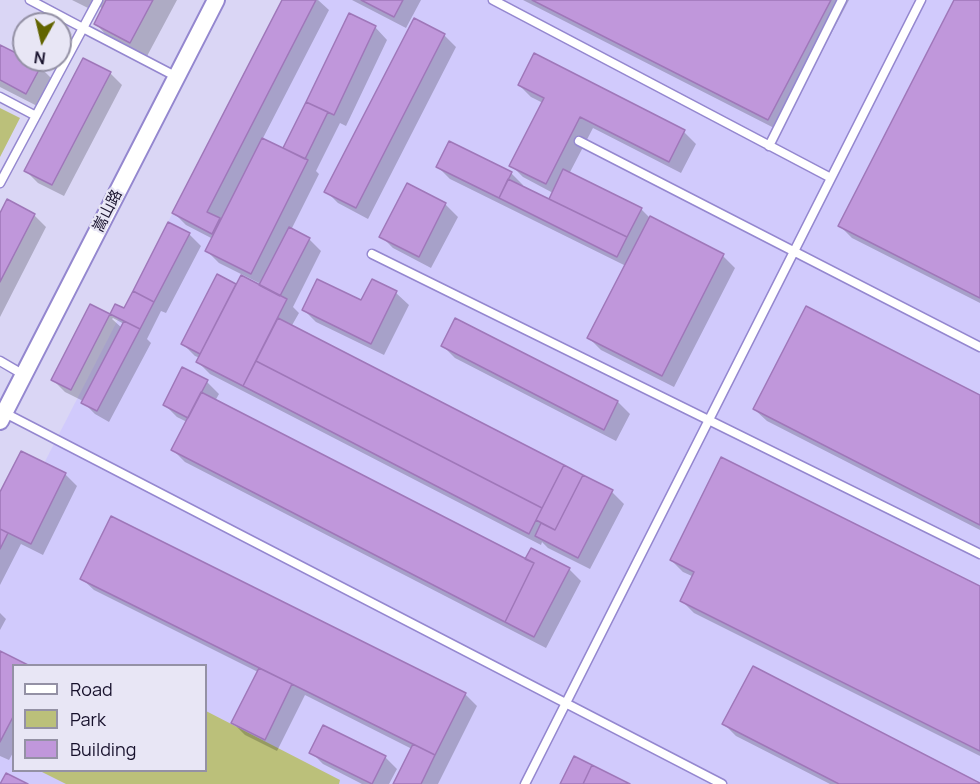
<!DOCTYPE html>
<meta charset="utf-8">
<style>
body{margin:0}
#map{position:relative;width:980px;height:784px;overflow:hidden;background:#dad6f5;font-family:Manrope,sans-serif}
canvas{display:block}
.legend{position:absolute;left:12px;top:664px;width:195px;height:108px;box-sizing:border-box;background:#e8e6f5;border:2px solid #9491a5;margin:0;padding:8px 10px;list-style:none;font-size:18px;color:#17112c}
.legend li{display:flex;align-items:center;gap:12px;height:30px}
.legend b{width:30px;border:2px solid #9491a5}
.north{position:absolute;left:12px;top:12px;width:60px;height:60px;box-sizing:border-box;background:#e8e6f5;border:2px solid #9491a5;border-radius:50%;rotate:188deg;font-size:16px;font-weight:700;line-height:24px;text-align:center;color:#17112c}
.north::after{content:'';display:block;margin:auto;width:21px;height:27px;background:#626400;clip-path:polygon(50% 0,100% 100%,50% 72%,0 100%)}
</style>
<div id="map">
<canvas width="980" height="784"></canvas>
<ul class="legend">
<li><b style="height:8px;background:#fff"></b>Road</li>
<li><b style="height:16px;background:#bbc07a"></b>Park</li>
<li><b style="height:16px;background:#c097db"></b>Building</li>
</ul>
<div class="north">N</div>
</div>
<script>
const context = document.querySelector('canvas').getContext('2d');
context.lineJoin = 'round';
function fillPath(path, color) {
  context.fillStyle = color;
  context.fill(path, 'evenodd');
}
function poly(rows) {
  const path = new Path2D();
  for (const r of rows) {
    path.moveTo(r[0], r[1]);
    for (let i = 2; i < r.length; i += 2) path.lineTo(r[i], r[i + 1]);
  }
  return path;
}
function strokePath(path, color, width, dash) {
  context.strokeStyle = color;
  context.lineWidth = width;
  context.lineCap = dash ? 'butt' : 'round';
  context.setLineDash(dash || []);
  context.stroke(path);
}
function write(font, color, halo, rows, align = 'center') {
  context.font = font + ' Manrope,"Noto Sans SC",sans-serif';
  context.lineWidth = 4.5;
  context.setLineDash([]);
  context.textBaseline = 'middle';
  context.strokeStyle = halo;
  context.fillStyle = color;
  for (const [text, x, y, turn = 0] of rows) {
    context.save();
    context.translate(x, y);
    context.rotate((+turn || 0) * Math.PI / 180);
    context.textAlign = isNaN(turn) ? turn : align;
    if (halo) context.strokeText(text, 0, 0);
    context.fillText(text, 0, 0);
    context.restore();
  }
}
fillPath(poly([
 [282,0,980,0,980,784,0,784,0,549],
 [14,666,206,666,206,770,14,770]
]), '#d1cafc');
fillPath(poly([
 [0,108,20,118,0,157],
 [206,711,340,780,339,784,66,784,40,771,206,770]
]), '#bbc07a');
fillPath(poly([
 [72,0,177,0,146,58,111,40,96,24,103,9,96,4,92,10],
 [284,0,318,0,329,10,262,140,284,150,349,15,375,27,387,40,346,126,340,123,316,171,319,174,291,230,309,239,321,251,293,307,299,313,291,327,612,492,624,504,590,569,548,548,542,542,541,545,210,374,198,362,200,358,195,356,183,344,218,276,237,286,259,287,261,284,219,263,207,251,213,239,186,225,174,213],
 [352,0,421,0,406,28],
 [523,0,849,0,780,131],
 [956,0,980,0,980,303,852,238,840,226],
 [444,35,456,47,368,219,338,203,326,191],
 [0,46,24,59,24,60,40,67,56,83,43,109,0,87],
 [535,55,684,132,696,144,681,173,593,128,569,174,641,209,650,218,723,256,735,268,674,387,601,350,589,338,626,266,450,179,438,167,511,173,523,185,522,187,549,201,553,193,523,177,511,165,543,103,531,97,519,85],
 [110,73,122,85,64,196,38,183,26,171],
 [407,185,446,205,458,217,431,268,393,248,381,236],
 [34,215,46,227,0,317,0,216],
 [189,234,201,246,166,313,161,311,147,339,151,343,109,422,95,414,83,402,83,401,65,392,53,380,91,306,111,316,116,306,124,310],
 [113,318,124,324,122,328,112,319],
 [372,281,396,293,409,305,384,355,316,322,304,310,362,302],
 [456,320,618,402,630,414,616,441,455,358,443,346],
 [207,382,219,394,215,401,526,561,569,569,581,581,546,648,185,462,173,450,187,422,177,417,165,405],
 [980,397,980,530,767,421,754,409],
 [65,474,77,486,43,555,21,544,0,585,0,496],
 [671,560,980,588,980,756,694,613,682,601,694,577,683,572],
 [81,578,465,694,477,706,438,784,395,784,412,749,305,695,277,751,245,735,233,723,258,672,94,590],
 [0,613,6,619,0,630],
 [0,652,14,666,14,751,9,760,0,756],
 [724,724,979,784,830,784,736,736],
 [311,752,385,757,397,769,389,784,362,784,323,764]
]), '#0003');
const building = poly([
 [106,0,153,0,130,43,94,24,106,0],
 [282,0,316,0,207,212,220,218,212,234,172,213,282,0],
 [361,0,403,0,394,17,361,0],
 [532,0,831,0,768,120,532,0],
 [954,0,980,0,980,298,838,226,954,0],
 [349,13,376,26,334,115,306,102,349,13],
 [414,18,445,34,356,208,324,192,414,18],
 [0,45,24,57,24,60,30,60,41,66,26,94,0,80,0,45],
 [534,53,685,130,669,162,580,117,546,184,509,166,544,98,518,85,534,53],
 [83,58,111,72,52,185,24,171,83,58],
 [306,102,328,112,305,159,283,148,306,102],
 [262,138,308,160,251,274,205,251,262,138],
 [449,141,512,172,499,198,436,167,449,141],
 [563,169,642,208,627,237,549,199,563,169],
 [508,179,627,237,617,257,499,198,508,179],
 [407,183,446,203,419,257,379,237,407,183],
 [7,199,35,214,0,282,0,213,7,199],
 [650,216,724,254,662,376,587,338,650,216],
 [168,222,190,233,154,302,133,291,168,222],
 [289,227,310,238,280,296,259,285,289,227],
 [217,274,236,284,200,354,181,344,217,274],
 [241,275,287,299,243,386,196,362,241,275],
 [317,279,361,300,372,279,397,291,371,344,302,310,317,279],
 [133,291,154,302,140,329,110,314,115,304,124,308,133,291],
 [90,304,110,314,71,390,51,380,90,304],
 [806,306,980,395,980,525,753,409,806,306],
 [278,318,564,465,542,508,256,361,278,318],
 [455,318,618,401,604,430,441,346,455,318],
 [124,321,140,329,97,411,81,403,124,321],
 [256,361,542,508,529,534,243,386,256,361],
 [182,367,208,380,188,418,163,405,182,367],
 [201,392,534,563,505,622,171,450,201,392],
 [21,451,66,473,31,544,0,529,0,492,21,451],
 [721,457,980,586,980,751,680,601,694,572,670,560,721,457],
 [564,465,583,475,555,530,536,520,564,465],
 [583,475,613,490,578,558,535,536,541,523,555,530,583,475],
 [111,516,466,693,435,755,80,579,111,516],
 [0,529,8,533,0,549,0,529],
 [531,548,570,568,534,637,505,622,534,563,525,559,531,548],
 [0,651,30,666,14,666,14,715,0,742,0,651],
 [753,666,980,783,980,784,839,784,722,724,753,666],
 [259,668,292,684,265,740,231,723,259,668],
 [323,725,386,756,372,784,309,753,323,725],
 [413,744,435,755,421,784,393,784,413,744],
 [574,756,592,765,583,784,560,784,574,756],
 [592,765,630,784,583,784,592,765],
 [6,773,28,784,0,784,6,773]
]);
fillPath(building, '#c097db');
strokePath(building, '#9f77b9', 1.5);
const lane = poly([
 [30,0,83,28,98,0],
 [493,0,831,178],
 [0,97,36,116],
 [579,141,980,347],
 [769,146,842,0],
 [0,183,83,28,177,77],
 [372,254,980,554],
 [0,361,24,375],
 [3,412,722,784],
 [525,784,921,0]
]);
const street = poly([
 [0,421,216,0]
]);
strokePath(lane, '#9487cf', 11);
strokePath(street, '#9487cf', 20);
strokePath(lane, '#fff', 8);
strokePath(street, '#fff', 16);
write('15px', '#17112c', '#e8e6f5', [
 ["嵩山路",108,211,-63]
]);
</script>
